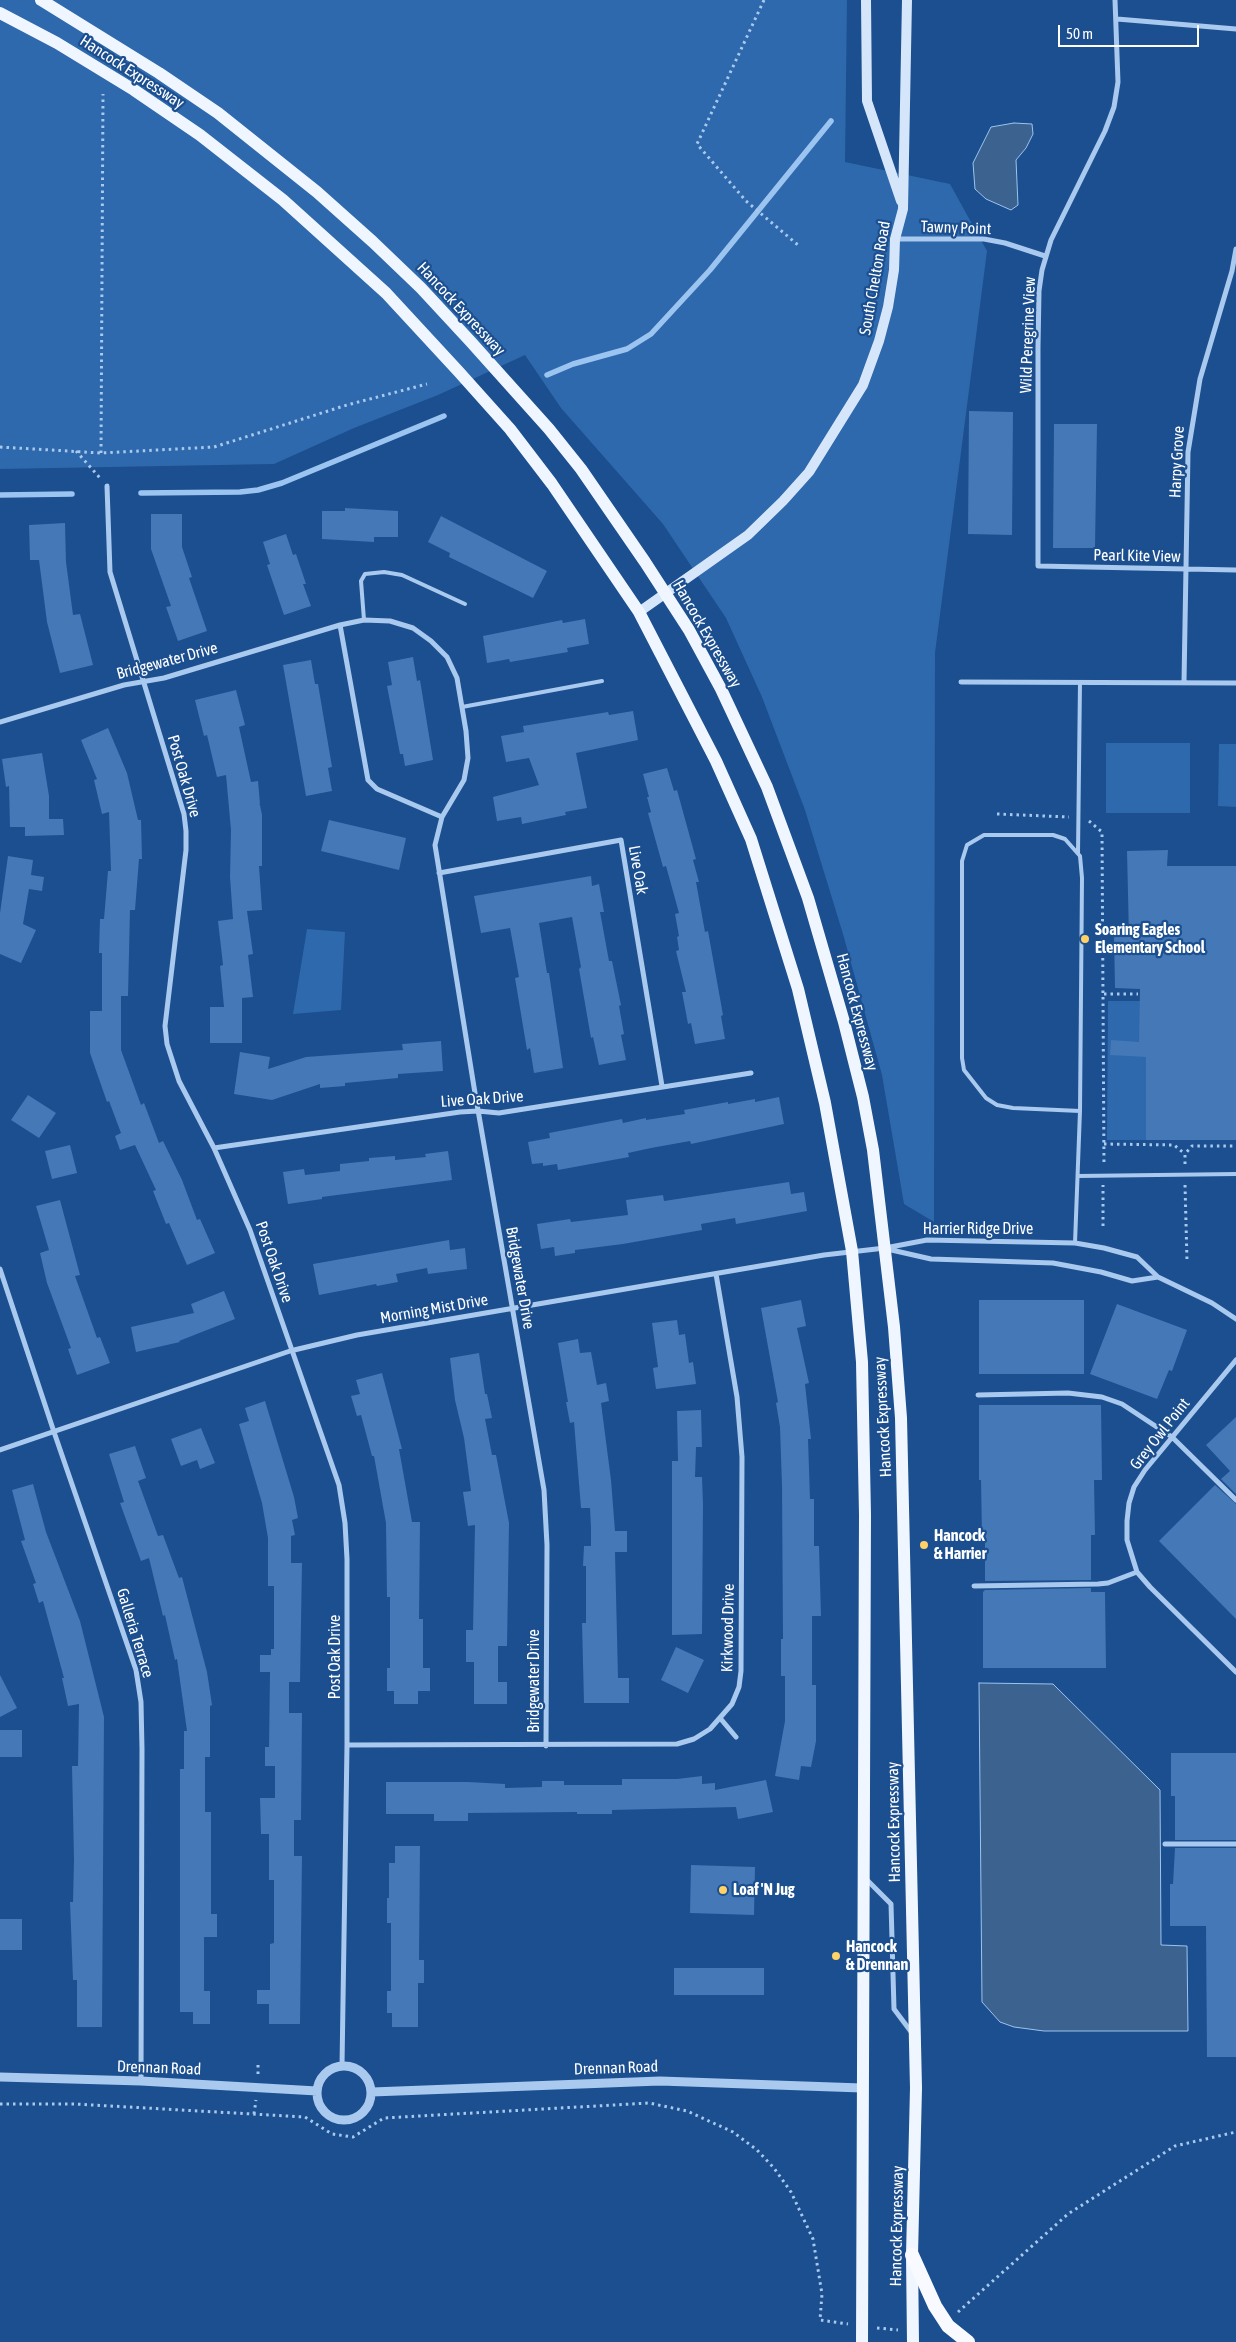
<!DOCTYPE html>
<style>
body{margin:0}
#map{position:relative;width:1236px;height:2342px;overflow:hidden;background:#1b4f8f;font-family:"Asap Condensed",sans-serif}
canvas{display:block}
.scale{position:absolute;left:1058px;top:25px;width:141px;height:22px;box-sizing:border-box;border:2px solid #fff;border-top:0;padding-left:6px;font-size:15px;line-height:18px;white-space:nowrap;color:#fff;-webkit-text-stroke:4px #1b4f8f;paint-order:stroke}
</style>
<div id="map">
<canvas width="1236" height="2342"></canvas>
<div class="scale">50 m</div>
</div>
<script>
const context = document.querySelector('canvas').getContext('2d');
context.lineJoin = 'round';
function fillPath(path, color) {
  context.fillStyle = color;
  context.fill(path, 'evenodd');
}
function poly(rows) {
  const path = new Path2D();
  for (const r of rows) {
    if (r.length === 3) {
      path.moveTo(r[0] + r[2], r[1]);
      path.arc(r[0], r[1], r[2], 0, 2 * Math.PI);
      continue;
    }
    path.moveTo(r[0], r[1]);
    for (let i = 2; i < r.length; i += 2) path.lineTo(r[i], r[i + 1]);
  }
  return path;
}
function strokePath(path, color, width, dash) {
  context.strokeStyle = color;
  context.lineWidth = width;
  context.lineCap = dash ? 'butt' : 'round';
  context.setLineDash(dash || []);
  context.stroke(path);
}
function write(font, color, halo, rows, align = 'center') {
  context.font = font + ' "Asap Condensed",sans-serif';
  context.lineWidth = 4.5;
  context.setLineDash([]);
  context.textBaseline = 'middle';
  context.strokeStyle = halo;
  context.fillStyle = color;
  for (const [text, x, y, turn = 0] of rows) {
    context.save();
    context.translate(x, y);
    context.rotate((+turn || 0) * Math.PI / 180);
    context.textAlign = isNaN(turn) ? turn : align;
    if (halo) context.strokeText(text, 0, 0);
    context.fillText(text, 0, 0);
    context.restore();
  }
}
fillPath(poly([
 [0,0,847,0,845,162,950,184,987,251,935,653,934,1222,904,1204,882,1075,843,934,805,810,762,697,726,618,663,524,561,408,525,355,438,395,354,428,274,464,0,469],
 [1106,743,1190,743,1190,813,1106,813],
 [1219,744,1236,744,1236,807,1218,806],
 [307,929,345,932,341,1010,293,1014],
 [1108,1001,1140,1001,1146,1054,1146,1140,1107,1140]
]), '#2e69ad');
const water = poly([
 [1014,123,1032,124,1033,134,1026,148,1016,160,1018,205,1011,210,986,199,975,189,973,163,991,127,1014,123],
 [979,1683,1053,1684,1160,1790,1161,1945,1187,1946,1188,2031,1044,2031,1014,2027,1000,2022,982,2002,979,1683]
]);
fillPath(water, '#3c6290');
strokePath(water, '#9cc4f0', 1);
strokePath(poly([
 [547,375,573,364,627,349,651,334,710,270,831,121],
 [141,493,240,492,258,490,282,483,444,416],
 [0,495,72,494]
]), '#9cc4f0', 5.5);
fillPath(poly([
 [969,411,1013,412,1012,535,968,534],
 [1054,424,1097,424,1095,548,1053,548],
 [345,508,398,511,398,537,374,537,374,542,322,539,322,511,345,511],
 [151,514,182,514,182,547,192,577,189,578,207,631,178,641,166,607,171,606,151,549],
 [441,516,547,571,533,598,449,557,450,553,428,542],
 [65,523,66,562,73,615,80,614,93,665,60,673,47,622,39,560,30,560,29,525],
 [286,534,293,555,296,554,306,584,303,584,311,606,284,615,267,565,270,564,263,542],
 [585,619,589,644,567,648,568,652,510,662,509,659,487,663,483,636,562,620,563,623],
 [413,657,417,681,420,680,433,760,405,766,403,754,400,754,387,686,392,685,388,662],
 [311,660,315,684,318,684,332,767,328,768,332,791,306,796,283,665],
 [236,690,245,725,239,727,251,782,258,781,260,804,259,804,260,805,262,815,262,866,259,866,262,910,247,911,253,954,248,955,253,997,242,998,242,1043,210,1043,210,1007,224,1007,220,966,223,965,218,921,233,919,230,877,231,830,226,775,217,777,207,735,204,736,195,700],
 [633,711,638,740,576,753,587,808,565,812,566,815,522,824,521,817,497,821,493,797,539,785,529,758,506,762,501,736,524,732,523,726,608,712,609,715],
 [108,728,127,773,138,820,141,820,142,859,139,859,135,910,130,910,128,996,121,996,121,1050,141,1105,144,1103,159,1143,163,1141,182,1180,197,1220,200,1219,215,1253,187,1265,169,1223,166,1224,153,1191,156,1190,135,1145,120,1150,115,1136,121,1133,109,1101,107,1102,90,1053,90,1011,102,1011,102,953,99,953,100,919,104,919,108,871,111,871,109,812,102,814,94,780,97,779,81,740],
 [42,753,49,796,49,819,63,819,64,835,25,836,25,827,10,827,9,786,6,787,2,759],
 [667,768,674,791,677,790,696,859,693,860,699,882,696,882,705,932,708,931,723,1015,721,1016,725,1039,695,1044,691,1023,688,1024,682,992,686,992,676,951,679,950,677,937,679,936,675,914,679,913,666,866,663,867,648,813,651,812,647,797,649,797,643,774],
 [329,820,406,838,399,870,321,851],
 [1168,850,1167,866,1236,866,1236,1140,1146,1140,1146,1057,1110,1055,1111,1040,1139,1042,1140,989,1115,988,1114,937,1129,937,1127,851],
 [8,856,33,860,31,875,44,877,42,891,29,889,23,924,36,930,21,963,0,954,0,913],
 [591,876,592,886,599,884,604,912,600,912,609,961,612,961,621,1005,619,1006,624,1034,621,1035,626,1060,599,1065,593,1037,591,1038,579,969,581,967,572,917,539,923,547,973,549,973,563,1068,534,1073,530,1048,527,1050,515,978,519,977,510,928,481,933,474,896],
 [441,1041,443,1071,398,1074,398,1078,345,1083,345,1086,320,1088,320,1084,272,1100,234,1094,240,1052,270,1057,268,1069,306,1057,403,1050,402,1044],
 [28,1095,56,1113,39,1138,11,1120],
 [779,1097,784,1124,691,1144,690,1141,651,1148,628,1153,629,1157,558,1170,557,1164,543,1166,543,1163,532,1164,528,1142,550,1138,549,1133,622,1119,623,1123,646,1118,646,1120,685,1114,684,1110,728,1102,728,1104,755,1099,755,1102],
 [70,1145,77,1173,52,1179,45,1151],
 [448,1151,452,1180,322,1197,322,1199,288,1204,283,1172,304,1169,305,1175,340,1171,340,1164,369,1161,369,1158,395,1156,395,1160,426,1157,425,1154],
 [789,1182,791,1194,804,1192,807,1211,736,1224,735,1218,701,1224,702,1230,623,1244,575,1250,575,1253,555,1256,554,1247,541,1249,537,1224,570,1219,571,1222,628,1215,626,1200,663,1195,664,1201],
 [60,1200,80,1275,75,1276,97,1338,100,1337,110,1363,77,1375,68,1349,71,1348,47,1283,40,1253,49,1250,36,1206],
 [449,1240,450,1250,465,1248,467,1269,428,1274,427,1268,396,1274,398,1282,377,1286,376,1284,319,1295,313,1264],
 [224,1291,235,1319,179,1341,180,1342,136,1352,131,1327,194,1313,191,1304],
 [801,1300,806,1326,797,1328,809,1383,805,1384,811,1439,808,1439,810,1499,814,1499,814,1546,819,1546,821,1616,812,1616,812,1685,816,1685,816,1741,811,1767,801,1766,799,1780,775,1776,785,1721,785,1676,781,1676,781,1639,783,1639,782,1486,780,1427,776,1403,778,1402,761,1308],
 [979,1300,1084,1300,1084,1374,979,1374],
 [1117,1304,1187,1330,1172,1371,1169,1370,1157,1399,1090,1374],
 [677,1320,679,1335,685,1334,689,1363,693,1362,696,1384,656,1389,653,1368,658,1367,652,1323],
 [578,1339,580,1353,591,1352,597,1385,606,1383,609,1401,601,1403,611,1480,615,1531,627,1531,627,1552,615,1552,618,1678,629,1678,629,1703,584,1703,582,1623,586,1623,586,1566,583,1566,584,1546,591,1546,591,1528,590,1508,581,1508,574,1422,570,1423,566,1402,568,1402,558,1343],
 [479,1353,485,1394,487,1394,492,1418,485,1419,492,1455,496,1455,509,1523,507,1646,498,1646,498,1682,507,1682,507,1704,474,1704,474,1662,466,1662,466,1630,473,1630,475,1525,468,1526,463,1492,471,1491,464,1438,455,1400,450,1358],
 [382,1373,402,1449,399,1449,412,1522,420,1522,419,1619,423,1619,423,1668,430,1668,430,1691,418,1691,418,1704,394,1704,394,1691,387,1691,387,1668,390,1668,390,1597,387,1597,386,1523,374,1456,372,1456,361,1415,357,1416,351,1396,360,1394,356,1380],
 [265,1401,294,1497,298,1518,292,1520,295,1535,291,1536,291,1563,302,1563,300,1682,289,1682,289,1713,302,1713,301,1820,294,1820,294,1856,302,1856,300,2024,269,2024,269,2004,257,2004,257,1990,270,1990,270,1944,274,1943,274,1880,269,1880,269,1834,261,1834,260,1798,275,1798,275,1766,265,1766,265,1747,269,1747,270,1672,260,1672,260,1655,271,1655,271,1649,274,1649,274,1586,268,1586,268,1538,262,1503,239,1424,249,1421,245,1408],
 [979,1405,1101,1405,1102,1480,1094,1480,1095,1535,1091,1535,1091,1580,985,1581,985,1537,982,1537,981,1480,979,1480],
 [701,1410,702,1447,696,1447,695,1477,702,1477,703,1504,702,1634,672,1635,672,1461,678,1461,677,1411],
 [1236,1417,1236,1494,1221,1479,1230,1471,1206,1445],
 [201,1428,215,1463,200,1469,197,1460,181,1466,171,1439],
 [135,1446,146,1478,138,1481,158,1536,163,1535,179,1578,182,1577,207,1672,212,1705,210,1706,210,1757,205,1757,205,1812,211,1812,211,1914,217,1914,217,1937,204,1937,204,1991,210,1991,210,2024,193,2024,193,2012,180,2012,180,1769,184,1769,184,1731,187,1731,177,1659,175,1660,165,1615,163,1616,149,1558,141,1561,120,1503,124,1502,109,1454],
 [33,1484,46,1532,80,1621,104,1717,102,2027,77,2027,77,1980,73,1980,70,1902,73,1902,74,1860,72,1766,78,1766,79,1704,68,1706,62,1678,64,1678,43,1601,39,1603,33,1584,36,1583,21,1541,25,1540,12,1490],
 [1215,1485,1236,1504,1236,1619,1159,1541],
 [1091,1588,1091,1592,1105,1592,1106,1668,983,1668,983,1592,985,1590],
 [676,1647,704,1660,688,1693,661,1680],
 [0,1675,17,1708,0,1717],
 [0,1730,22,1730,22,1757,0,1757],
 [1171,1753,1236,1753,1236,1840,1175,1840,1175,1796,1171,1796],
 [702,1776,702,1784,715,1783,715,1790,766,1780,773,1812,738,1819,736,1807,612,1810,612,1814,577,1814,577,1812,468,1813,468,1821,434,1821,434,1814,386,1814,386,1782,468,1782,505,1784,505,1788,542,1787,542,1781,564,1781,564,1785,622,1785,622,1779,677,1779],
 [395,1846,420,1846,419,1960,424,1960,424,1983,418,1983,418,2027,392,2027,392,2013,387,2013,387,1991,391,1991,391,1923,387,1923,387,1898,389,1898,389,1863,395,1863],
 [1175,1848,1236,1848,1236,2057,1207,2057,1206,1926,1170,1926,1170,1884,1173,1884],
 [691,1865,755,1867,754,1915,690,1913],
 [0,1919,22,1919,22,1950,0,1950],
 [674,1968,764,1968,764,1995,674,1995]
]), '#4478b7');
strokePath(poly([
 [764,0,697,144,746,201,798,245],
 [0,447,101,453,214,447,347,405,427,384],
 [76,451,100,478],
 [101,453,103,94],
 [997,814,1069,817],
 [1089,821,1102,832,1104,1166],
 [1104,994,1138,994],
 [1104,1144,1174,1145,1185,1154],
 [1185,1164,1185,1154,1192,1146,1236,1146],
 [1185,1185,1187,1261],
 [1103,1226,1103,1185],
 [258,2074,258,2064],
 [0,2104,75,2104,305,2117,332,2134,353,2137,384,2118,649,2103,687,2111,733,2132,757,2150,774,2168,791,2192,813,2239,822,2294,820,2320,848,2324],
 [254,2114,256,2100],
 [958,2312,1068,2214,1175,2146,1236,2132],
 [877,2328,898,2330]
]), '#a9c9ee', 3, [2.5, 4]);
strokePath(poly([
 [364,620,361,581,365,574,384,572,402,575,465,604],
 [462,707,602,681],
 [1078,853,1080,682],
 [1078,1176,1236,1174],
 [1075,1243,1080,1111,1082,878,1080,856,1065,839,1053,835,984,835,967,845,962,861,962,1058,964,1070,986,1098,997,1105,1013,1108,1080,1111]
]), '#a9c9ee', 4);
strokePath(poly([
 [1115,0,1118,82,1114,107,1105,131,1051,240,1042,270,1039,291,1038,347,1038,566,1236,570],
 [1117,19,1236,29],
 [896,239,984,239,1005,243,1045,256],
 [107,486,110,572,184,814,186,831,186,850,165,1026,167,1044,179,1081,214,1148,250,1230,339,1485,345,1523,347,1559,347,1745,342,2066],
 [340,625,368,780,377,789,442,817],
 [961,682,1236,683],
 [1184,682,1188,452,1200,379,1232,271,1236,249],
 [0,722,124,685,164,678,340,625,364,620,390,621,413,628,431,641,447,657,457,678,466,731,468,758,464,780,442,817,435,845,474,1087,544,1490,547,1545,546,1746],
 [439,873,621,840,662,1086],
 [214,1148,460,1112,478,1111,499,1113,751,1073],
 [887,1249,931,1259,1053,1263,1101,1272,1132,1281,1158,1277],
 [0,1269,54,1432,136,1670,141,1702,142,1749,141,2081],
 [1236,1360,1145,1470,1134,1487,1129,1503,1127,1521,1127,1540,1137,1572,1150,1587,1236,1672],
 [978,1395,1068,1393,1102,1397,1122,1404,1172,1437,1236,1500],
 [0,1450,290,1351,357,1335,824,1255,885,1248,927,1240,1075,1243,1104,1248,1137,1257,1158,1277,1212,1303,1236,1319],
 [974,1586,1098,1584,1108,1583,1137,1572],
 [720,1718,736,1737],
 [347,1745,677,1744,694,1739,710,1729,732,1704,739,1687,741,1671,742,1457,737,1397,716,1274],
 [1165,1844,1236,1844],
 [865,1878,891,1904,894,2009,912,2033]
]), '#a9c9ee', 5);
strokePath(poly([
 [344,2093,27],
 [0,2077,141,2081,317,2091],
 [372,2092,660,2081,862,2088]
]), '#a9c9ee', 9);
strokePath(poly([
 [866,0,867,101,901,201],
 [639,612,748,535,783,501,809,472,863,385,879,341,888,307,894,270,895,239,903,209,907,0]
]), '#d6e6fa', 10);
strokePath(poly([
 [41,0,159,73,218,113,317,192,373,242,421,288,471,342,549,429,581,469,645,562,689,630,721,689,767,787,808,898,844,1022,863,1097,873,1150,894,1327,901,1418,916,2088,912,2255,913,2342],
 [0,13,57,43,134,90,200,135,283,200,386,293,459,372,510,429,552,484,639,612,716,761,751,839,798,989,825,1103,852,1251,862,1362,865,1515,862,2342]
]), '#f0f6ff', 12);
strokePath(poly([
 [912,2255,935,2306,948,2326,968,2342]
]), '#f8faff', 14);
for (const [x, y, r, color] of [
 [1085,939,5,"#ffd166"],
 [924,1545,5,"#ffd166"],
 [723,1890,5,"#ffd166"],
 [836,1956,5,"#ffd166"]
]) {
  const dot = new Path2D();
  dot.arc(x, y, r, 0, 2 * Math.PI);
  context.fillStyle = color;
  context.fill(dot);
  strokePath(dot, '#1b4f8f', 2);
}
write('16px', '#fff', '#1b4f8f', [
 ["Hancock Expressway",132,72,33],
 ["Tawny Point",956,228,2],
 ["South Chelton Road",875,278,-80],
 ["Hancock Expressway",461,309,47],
 ["Wild Peregrine View",1028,335,-88],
 ["Harpy Grove",1177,462,-87],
 ["Pearl Kite View",1137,556,1],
 ["Hancock Expressway",707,634,60],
 ["Bridgewater Drive",167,661,-15],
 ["Post Oak Drive",184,776,74],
 ["Live Oak",638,870,80],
 ["Hancock Expressway",857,1012,75],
 ["Live Oak Drive",482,1099,-4],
 ["Harrier Ridge Drive",978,1229],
 ["Post Oak Drive",274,1262,71],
 ["Bridgewater Drive",520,1278,80],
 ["Morning Mist Drive",434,1309,-10],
 ["Hancock Expressway",883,1417,-93],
 ["Grey Owl Point",1160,1434,-52],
 ["Kirkwood Drive",728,1628,-89],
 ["Galleria Terrace",135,1633,73],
 ["Post Oak Drive",335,1657,-90],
 ["Bridgewater Drive",534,1681,-90],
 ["Hancock Expressway",894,1822,-91],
 ["Drennan Road",159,2068,2],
 ["Drennan Road",616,2068,-2],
 ["Hancock Expressway",897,2226,-89]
]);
write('bold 16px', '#fff', '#1b4f8f', [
 ["Soaring Eagles",1095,930],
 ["Elementary School",1095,948],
 ["Hancock",934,1536],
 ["& Harrier",934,1554],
 ["Loaf 'N Jug",733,1890],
 ["Hancock",846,1947],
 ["& Drennan",846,1965]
], 'left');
</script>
